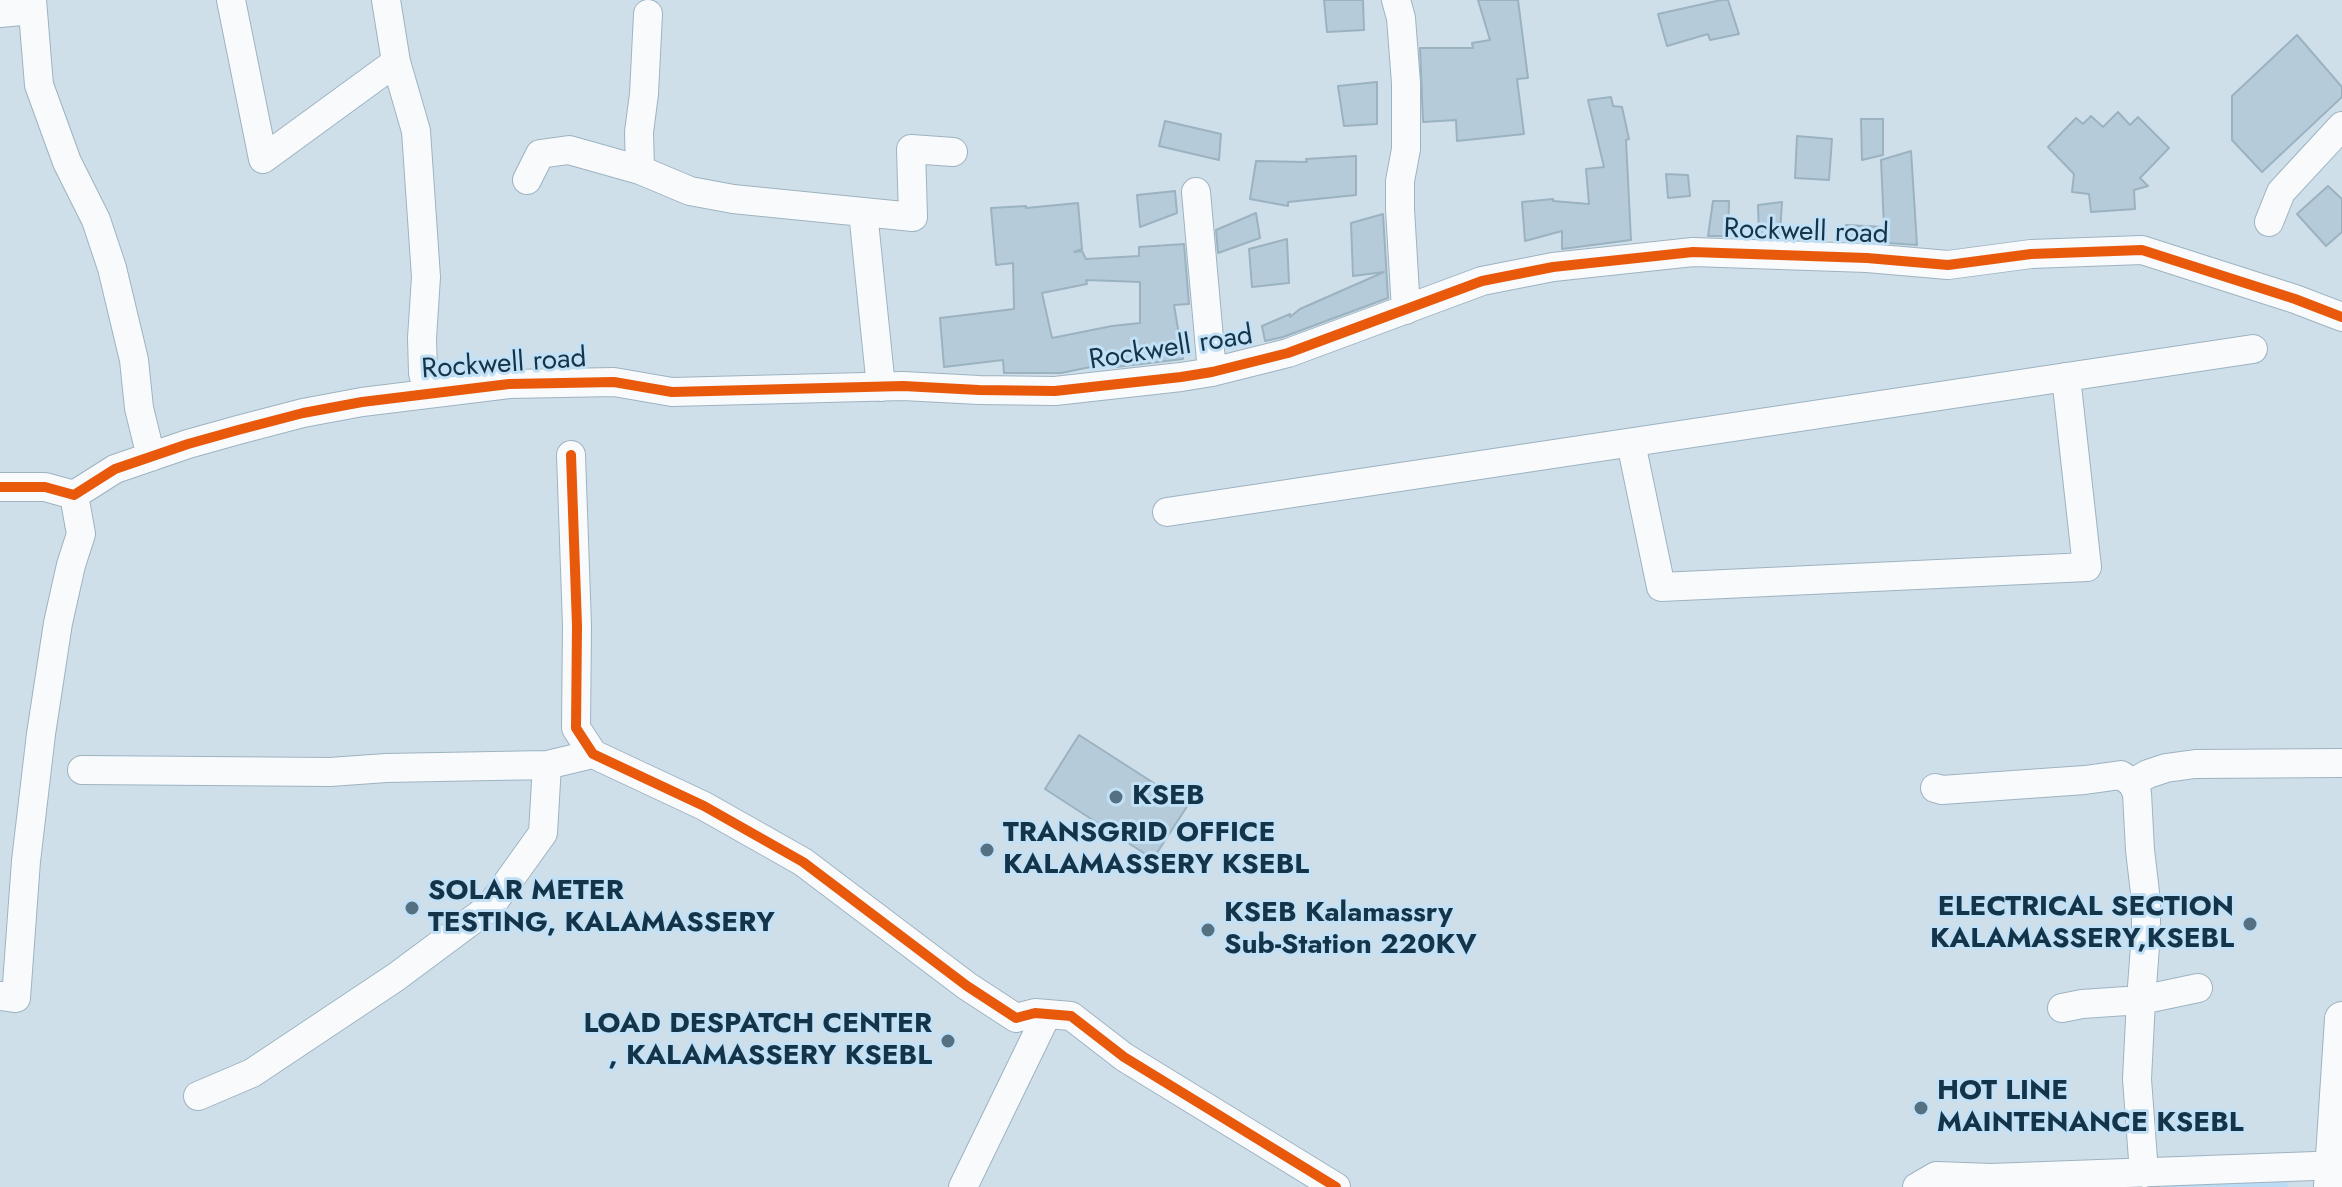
<!DOCTYPE html>
<style>
body{margin:0}
canvas{display:block;background:#cfdfea}
</style>
<canvas width="2342" height="1187"></canvas>
<script>
const context = document.querySelector('canvas').getContext('2d');
context.lineJoin = 'round';
function fillPath(path, color) {
  context.fillStyle = color;
  context.fill(path, 'evenodd');
}
function poly(rows) {
  const path = new Path2D();
  for (const r of rows) {
    path.moveTo(r[0], r[1]);
    for (let i = 2; i < r.length; i += 2) path.lineTo(r[i], r[i + 1]);
  }
  return path;
}
function strokePath(path, color, width, dash) {
  context.strokeStyle = color;
  context.lineWidth = width;
  context.lineCap = dash ? 'butt' : 'round';
  context.setLineDash(dash || []);
  context.stroke(path);
}
function write(font, color, halo, rows, align = 'center') {
  context.font = font + ' Jost,sans-serif';
  context.lineWidth = 6;
  context.setLineDash([]);
  context.textBaseline = 'middle';
  context.strokeStyle = halo;
  context.fillStyle = color;
  for (const [text, x, y, turn = 0] of rows) {
    context.save();
    context.translate(x, y);
    context.rotate((+turn || 0) * Math.PI / 180);
    context.textAlign = isNaN(turn) ? turn : align;
    if (halo) context.strokeText(text, 0, 0);
    context.fillText(text, 0, 0);
    context.restore();
  }
}
fillPath(poly([
 [2287,1178,2288,1187,1954,1187]
]), '#badcf4');
const building = poly([
 [1324,0,1363,0,1364,30,1327,32,1324,0],
 [1478,0,1518,0,1528,78,1517,79,1524,134,1457,141,1456,120,1423,122,1420,48,1473,48,1472,43,1490,40,1478,0],
 [1721,0,1728,0,1739,34,1710,40,1708,34,1667,46,1658,14,1721,0],
 [2297,35,2342,87,2342,97,2262,172,2232,140,2232,96,2297,35],
 [1377,82,1377,124,1344,126,1338,86,1377,82],
 [1611,97,1613,106,1622,107,1629,139,1626,140,1631,240,1562,249,1562,231,1525,241,1522,202,1553,199,1553,201,1589,204,1586,169,1604,167,1588,100,1611,97],
 [2118,112,2130,125,2138,117,2169,148,2140,178,2148,186,2134,190,2135,209,2091,212,2089,194,2072,192,2074,174,2048,147,2076,118,2083,124,2091,116,2103,127,2118,112],
 [1861,119,1883,119,1883,155,1862,160,1861,119],
 [1165,121,1221,134,1219,160,1159,146,1165,121],
 [1797,136,1832,139,1829,180,1795,178,1797,136],
 [1911,151,1917,245,1845,240,1846,225,1884,227,1881,160,1911,151],
 [1356,156,1356,195,1288,202,1288,206,1250,199,1256,161,1307,162,1306,159,1356,156],
 [1666,174,1688,175,1690,196,1668,198,1666,174],
 [2328,186,2342,199,2342,232,2326,246,2297,214,2328,186],
 [1175,191,1177,213,1140,227,1137,195,1175,191],
 [1713,201,1729,201,1728,236,1708,236,1713,201],
 [1782,202,1780,234,1759,237,1758,205,1782,202],
 [1078,203,1082,249,1074,252,1082,251,1086,259,1139,256,1139,247,1184,244,1189,304,1174,305,1183,359,1116,367,1115,362,1061,373,1004,373,1003,360,944,367,940,318,1014,309,1013,263,996,265,991,208,1026,206,1026,208,1078,203],
 [1086,280,1140,282,1140,323,1112,326,1052,338,1042,293,1087,284,1086,280],
 [1256,213,1260,238,1218,253,1216,230,1256,213],
 [1383,214,1388,298,1283,337,1265,341,1262,326,1290,314,1290,317,1300,309,1384,272,1353,276,1351,223,1383,214],
 [1287,239,1289,283,1252,287,1249,249,1287,239],
 [1079,735,1188,805,1153,859,1045,789,1079,735]
]);
fillPath(building, '#b5cbda');
strokePath(building, '#9bb2c0', 2);
const minor = poly([
 [32,0,39,85,67,162,96,220,112,268,134,360,139,408,151,457],
 [231,0,263,159,396,62],
 [386,0,396,62,416,131,426,277,422,338,423,373,428,393],
 [1396,0,1401,18,1406,83,1406,149,1400,181,1400,209,1406,310],
 [0,13,32,10],
 [640,170,639,132,644,94,648,14],
 [527,180,540,154,569,150,640,170,690,191,733,199,913,217,911,149,953,152],
 [1196,192,1212,372],
 [863,212,881,387],
 [2269,222,2281,192,2342,126],
 [1631,443,1661,587,2087,567,2066,377],
 [571,455,577,626,576,728,593,754,704,806,803,862,967,986,1016,1018,1035,1013,1071,1016,1124,1057,1336,1187],
 [0,487,45,487,74,495,115,469,188,444,238,430,303,413,362,402,509,384,614,382,672,392,903,386,979,390,1055,391,1181,377,1212,372,1288,353,1482,281,1553,267,1693,252,1867,258,1948,265,2031,254,2142,250,2295,299,2342,317],
 [1167,512,2253,349],
 [82,770,330,772,386,768,547,765],
 [2132,783,2148,774,2166,768,2195,764,2342,763],
 [1935,788,1942,790,2085,780,2121,775,2132,783,2137,793,2140,850,2146,901,2146,933,2141,1000,2198,988],
 [0,996,16,998,26,861,41,734,58,623,71,565,81,534,74,495],
 [2062,1008,2082,1004,2141,1000,2137,1079,2144,1173],
 [198,1096,252,1073,396,977,490,907,543,833,547,765,593,754],
 [963,1187,1047,1014],
 [1917,1187,1936,1176,1991,1178,2342,1165]
]);
const major = poly([
 [2331,1187,2342,1019]
]);
strokePath(minor, '#9db3c1', 30);
strokePath(major, '#9db3c1', 36);
strokePath(minor, '#f8fafc', 28);
strokePath(major, '#f8fafc', 34);
strokePath(poly([
 [571,455,577,626,576,728,593,754,704,806,803,862,967,986,1016,1018,1035,1013,1071,1016,1124,1057,1336,1187],
 [0,487,45,487,74,495,115,469,188,444,238,430,303,413,362,402,509,384,614,382,672,392,903,386,979,390,1055,391,1181,377,1212,372,1288,353,1482,281,1553,267,1693,252,1867,258,1948,265,2031,254,2142,250,2295,299,2342,317]
]), '#e8590c', 10);
for (const [x, y, r, color] of [
 [1116,797,8,"#557081"],
 [987,850,8,"#557081"],
 [412,908,8,"#557081"],
 [2250,924,8,"#557081"],
 [1208,930,8,"#557081"],
 [948,1041,8,"#557081"],
 [1921,1108,8,"#557081"]
]) {
  const dot = new Path2D();
  dot.arc(x, y, r, 0, 2 * Math.PI);
  context.fillStyle = color;
  context.fill(dot);
  strokePath(dot, '#c3e1f6', 3);
}
write('28px', '#143549', '#c3e1f6', [
 ["Rockwell road",1806,233,2],
 ["Rockwell road",1171,349,-9],
 ["Rockwell road",504,365,-4]
]);
write('bold 28px', '#143549', '#c3e1f6', [
 ["KSEB",1132,797],
 ["TRANSGRID OFFICE",1003,834],
 ["KALAMASSERY KSEBL",1003,866],
 ["SOLAR METER",428,892],
 ["TESTING, KALAMASSERY",428,924],
 ["ELECTRICAL SECTION",2234,908,"right"],
 ["KALAMASSERY,KSEBL",2234,940,"right"],
 ["KSEB Kalamassry",1224,914],
 ["Sub-Station 220KV",1224,946],
 ["LOAD DESPATCH CENTER",932,1025,"right"],
 [", KALAMASSERY KSEBL",932,1057,"right"],
 ["HOT LINE",1937,1092],
 ["MAINTENANCE KSEBL",1937,1124]
], 'left');
</script>
